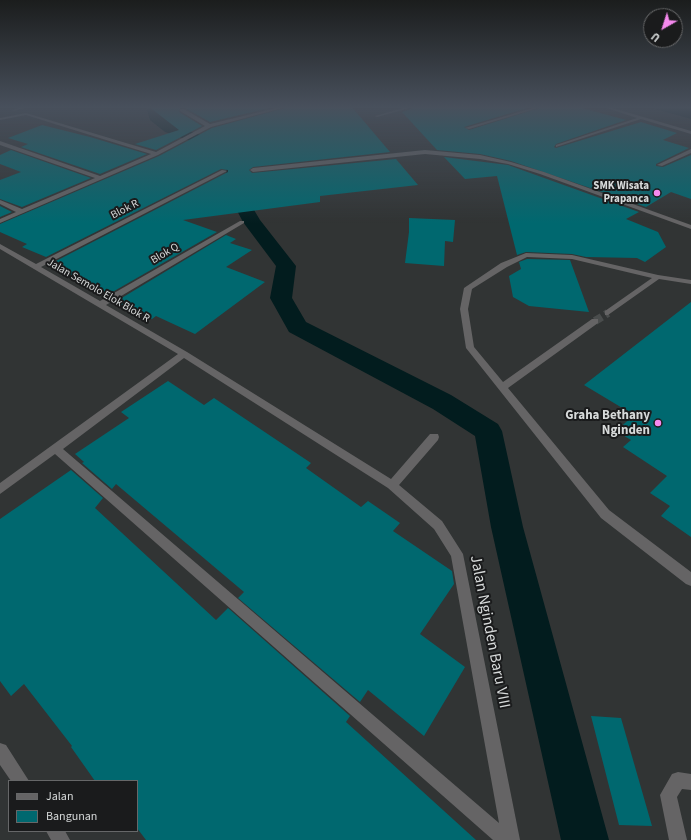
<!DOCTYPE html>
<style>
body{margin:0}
#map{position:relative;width:691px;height:840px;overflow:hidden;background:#313434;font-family:"Source Sans 3",sans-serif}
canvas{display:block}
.legend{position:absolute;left:8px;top:780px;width:130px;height:52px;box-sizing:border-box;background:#1a1b1c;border:1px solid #666768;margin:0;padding:5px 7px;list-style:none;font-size:12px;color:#d7dada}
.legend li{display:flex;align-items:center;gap:8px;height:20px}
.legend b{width:20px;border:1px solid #666768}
.north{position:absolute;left:643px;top:8px;width:40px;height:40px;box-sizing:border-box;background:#1a1b1c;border:1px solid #666768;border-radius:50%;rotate:219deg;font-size:11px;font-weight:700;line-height:16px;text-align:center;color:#d7dada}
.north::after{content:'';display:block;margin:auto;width:14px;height:18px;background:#f689ee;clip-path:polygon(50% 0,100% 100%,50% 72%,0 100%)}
</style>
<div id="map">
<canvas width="691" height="840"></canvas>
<ul class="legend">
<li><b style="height:5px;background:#656465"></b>Jalan</li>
<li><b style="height:11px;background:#00686f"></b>Bangunan</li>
</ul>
<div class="north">U</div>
</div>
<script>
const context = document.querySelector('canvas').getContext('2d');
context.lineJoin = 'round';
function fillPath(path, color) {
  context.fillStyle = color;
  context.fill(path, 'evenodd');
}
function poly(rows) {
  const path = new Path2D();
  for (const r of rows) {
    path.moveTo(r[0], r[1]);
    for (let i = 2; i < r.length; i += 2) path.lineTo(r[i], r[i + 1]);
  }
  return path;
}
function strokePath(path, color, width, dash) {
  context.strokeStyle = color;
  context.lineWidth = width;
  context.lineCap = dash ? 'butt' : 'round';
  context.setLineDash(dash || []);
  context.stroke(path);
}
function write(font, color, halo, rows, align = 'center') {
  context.font = font + ' "Source Sans 3",sans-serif';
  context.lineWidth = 4;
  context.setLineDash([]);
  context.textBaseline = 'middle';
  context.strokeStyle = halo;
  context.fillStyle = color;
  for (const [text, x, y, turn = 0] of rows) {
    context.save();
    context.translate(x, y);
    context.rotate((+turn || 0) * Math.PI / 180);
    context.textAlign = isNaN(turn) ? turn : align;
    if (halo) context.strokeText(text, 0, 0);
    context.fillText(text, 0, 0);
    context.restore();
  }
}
fillPath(poly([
 [645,106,691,106,691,119]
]), '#021c1e');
fillPath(poly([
 [146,106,158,106,160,115,175,126,240,149,242,152,241,188,260,220,296,266,292,298,306,322,451,395,498,424,502,431,523,527,609,840,561,840,491,527,475,436,433,409,289,332,270,298,276,266,243,222,225,188,228,154,165,132,150,120,146,106]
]), '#021c1e');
fillPath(poly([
 [148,106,278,106,210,122,185,108,180,108,179,112,202,126,156,150,135,144,179,130],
 [292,106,351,106,390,152,253,167,249,170,252,173,396,159,418,185,320,196,320,202,183,220,217,232,109,294,57,268,64,265,56,261,228,172,228,170,221,169,46,257,22,247,27,244,0,232,0,224,159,156,212,128],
 [418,106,534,106,464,127,469,130,546,106,575,106,626,120,556,144,554,147,556,148,641,122,677,133,663,140,689,148,656,164,656,166,663,167,691,155,691,199,671,192,646,207,511,161,480,154,437,150,402,112],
 [42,125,90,137,147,154,100,174,21,147,28,144,8,138],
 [11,150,91,178,22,207,0,199,0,180,21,172,0,164,0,155],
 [444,157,508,165,639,212,626,219,658,232,666,247,645,262,637,258,586,257,572,254,526,252,517,255,497,176,465,179],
 [0,206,12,212,0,217],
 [409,218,455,220,453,242,445,241,444,266,405,263,409,232],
 [226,235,236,239,230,243,252,250,226,267,265,282,195,334,156,316,152,319,119,304,124,300,120,299],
 [527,259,570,260,589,312,529,306,513,297,509,276,521,269,519,262],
 [691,302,691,537,661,516,670,506,650,493,667,476,623,447,631,440,616,431,634,415,584,385],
 [168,381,204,405,214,398,311,463,306,468,361,507,368,501,400,523,393,531,452,571,454,584,420,634,465,667,424,736,368,690,360,702,238,598,244,592,116,484,112,489,82,463,84,462,75,454,129,418,121,412],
 [71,470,103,498,95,508,216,620,228,608,350,716,346,722,476,840,146,840,137,828,137,781,95,781,71,747,72,746,24,684,11,696,0,681,0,519],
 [591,716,621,718,652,826,619,825]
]), '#00686f');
strokePath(poly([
 [595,321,608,313]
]), '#4a4d4d', 8, [8, 4]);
fillPath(poly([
 [25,106,32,106,14,111,12,110,25,106],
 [284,106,291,106,211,127,158,155,0,223,0,219,16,212,0,204,0,200,22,209,95,178,0,145,0,141,100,176,151,154,26,115,0,120,0,118,26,113,156,152,205,126,180,111,180,109,184,109,210,124,284,106],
 [410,106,417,106,377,117,375,116,410,106],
 [539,106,545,106,469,129,465,128,539,106],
 [600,106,606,106,691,131,691,134,641,119,556,147,556,145,637,118,600,106],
 [691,149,691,153,662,166,657,165,691,149],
 [425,150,480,155,511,162,544,172,691,225,691,229,540,174,508,164,480,159,425,154,253,172,250,170,253,168,425,150],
 [222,170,227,171,41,267,100,301,240,221,244,221,244,223,106,305,187,352,391,479,430,434,438,434,439,437,438,440,399,485,442,521,463,554,520,840,493,840,55,454,0,494,0,483,178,354,0,249,0,244,36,264,222,170],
 [184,358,388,488,434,529,451,556,499,823,63,449,184,358],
 [526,253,572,255,658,275,691,280,691,284,659,279,608,315,605,315,605,311,652,278,572,259,527,257,507,267,472,289,468,309,474,347,503,382,592,319,598,319,598,323,508,388,609,510,691,572,691,586,686,584,601,518,466,348,460,309,464,288,501,263,526,253],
 [0,743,6,745,29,781,11,781,0,765,0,743],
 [678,772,691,774,691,790,682,789,677,797,687,840,669,840,660,795,672,774,678,772],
 [46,831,65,831,70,840,51,840,46,831]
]), '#656465');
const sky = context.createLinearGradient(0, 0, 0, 223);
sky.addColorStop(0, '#1b1d1d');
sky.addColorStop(0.48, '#48505c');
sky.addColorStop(1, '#48505c00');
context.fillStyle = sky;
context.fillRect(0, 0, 691, 223);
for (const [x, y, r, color] of [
 [657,193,4,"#f689ee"],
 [658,423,4,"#f689ee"]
]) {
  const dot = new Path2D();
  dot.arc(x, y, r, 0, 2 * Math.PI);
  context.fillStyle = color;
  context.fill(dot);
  strokePath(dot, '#1a1b1c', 1.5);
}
write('bold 11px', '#d7dada', '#1a1b1c', [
 ["SMK Wisata",649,187],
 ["Prapanca",649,200]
], 'right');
write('11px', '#d7dada', '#1a1b1c', [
 ["Blok R",125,210,-27],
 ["Blok Q",165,254,-30],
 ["Jalan Semolo Elok Blok R",98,291,30]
]);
write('bold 13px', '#d7dada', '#1a1b1c', [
 ["Graha Bethany",650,416],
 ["Nginden",650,431]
], 'right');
write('16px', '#d7dada', '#1a1b1c', [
 ["Jalan Nginden Baru VIII",489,632,79]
]);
</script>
